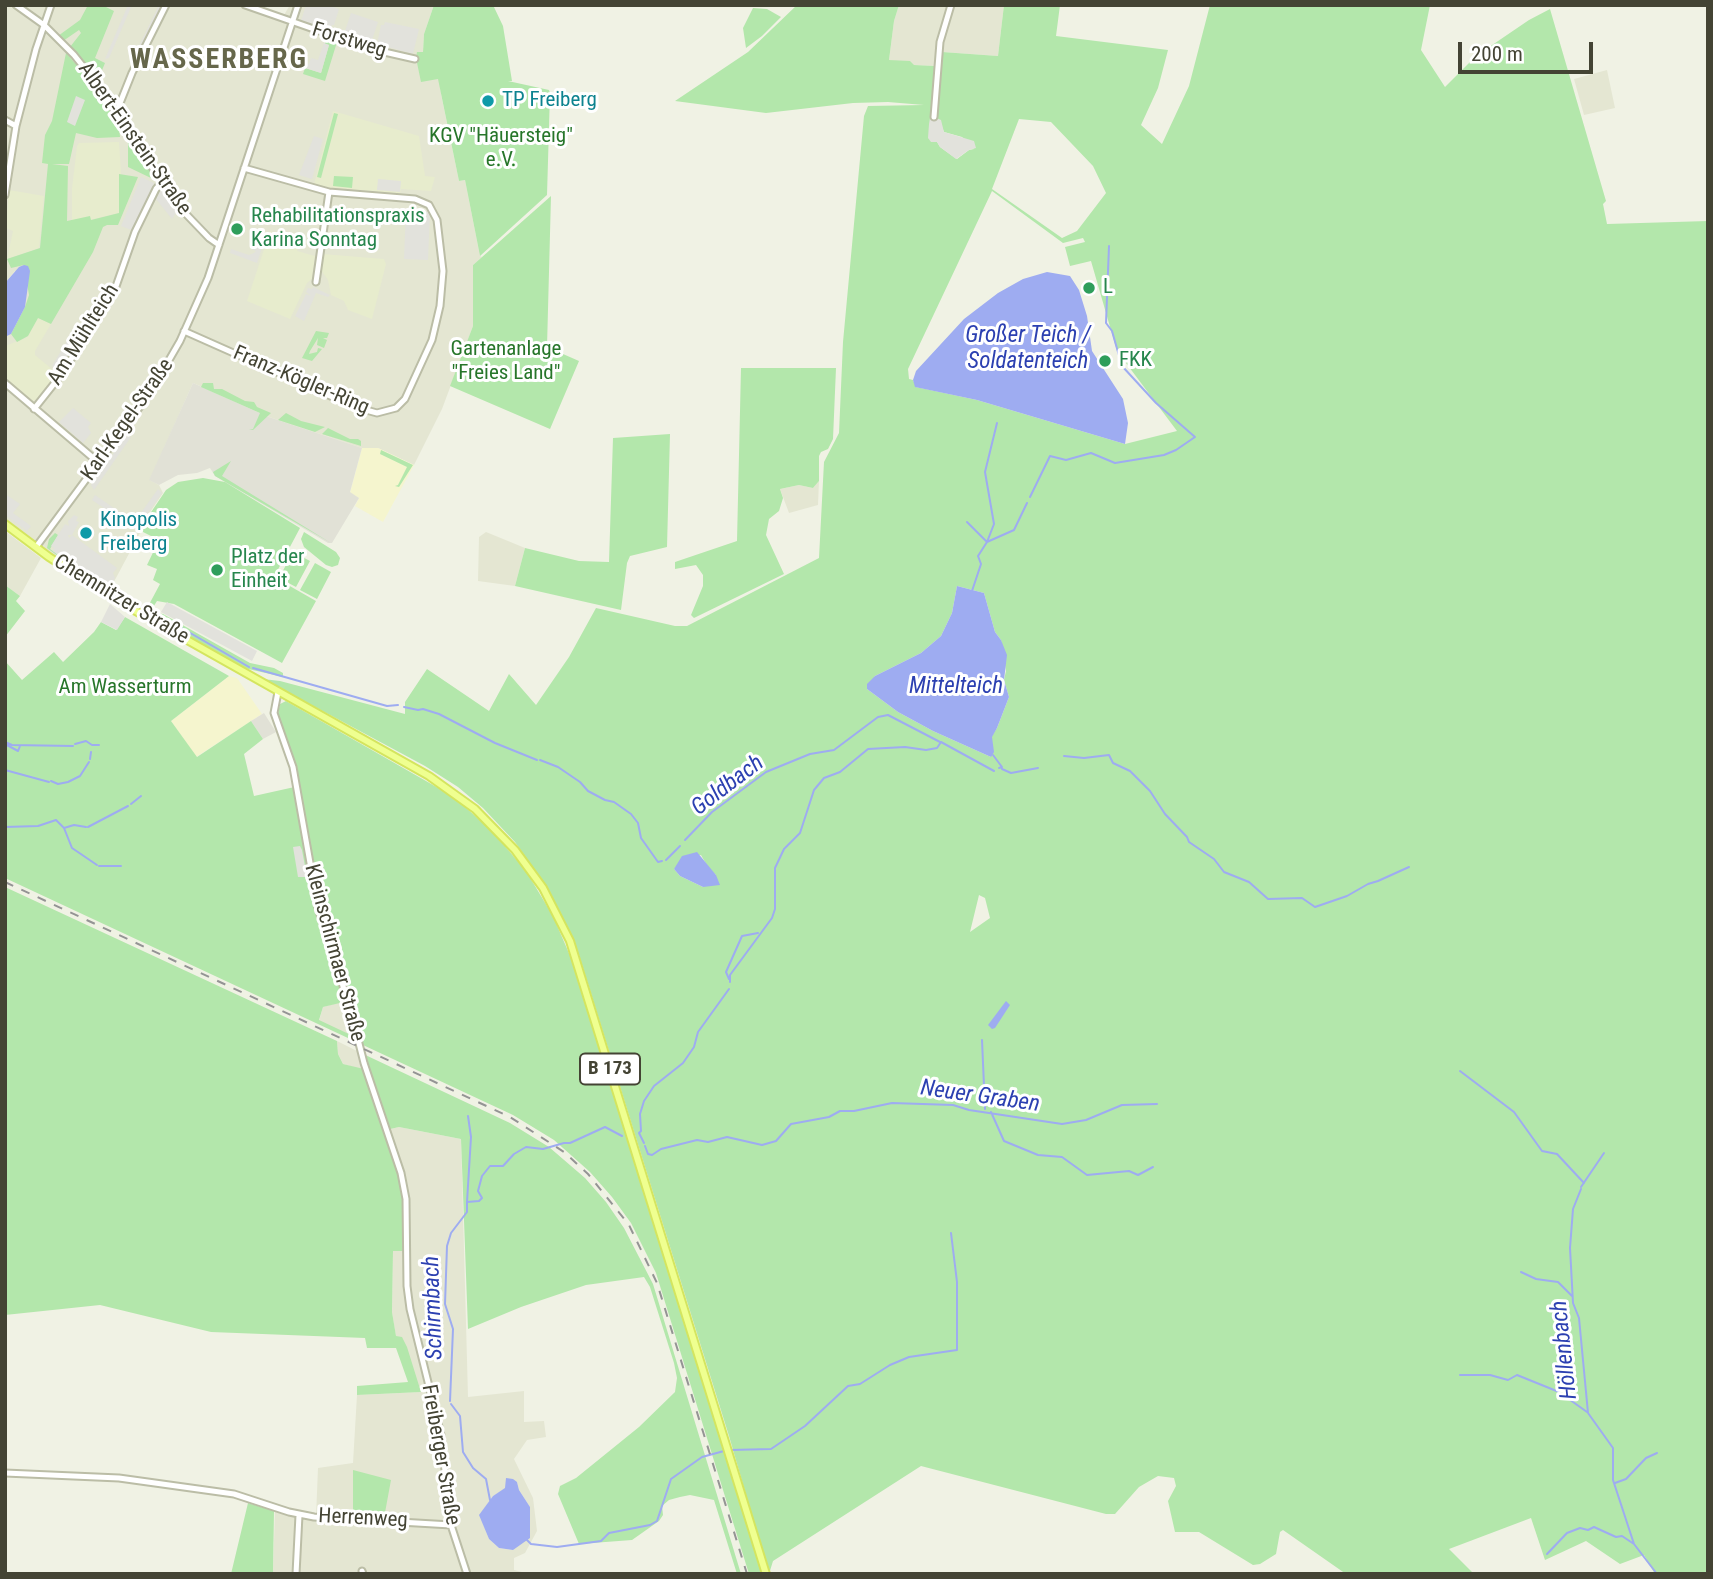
<!DOCTYPE html>
<meta charset="utf-8">
<style>
body{margin:0}
#map{position:relative;width:1713px;height:1579px;overflow:hidden;background:#f0f2e4;font-family:"Roboto Condensed",sans-serif}
canvas{display:block}
.frame{position:absolute;inset:0;border:7px solid #444434;pointer-events:none}
.scale{position:absolute;left:1458px;top:42px;width:135px;height:32px;box-sizing:border-box;border:4px solid #444434;border-top:0;padding-left:9px;font-size:21px;line-height:24px;white-space:nowrap;color:#444434;-webkit-text-stroke:5px #fff;paint-order:stroke}
</style>
<div id="map">
<canvas width="1713" height="1579"></canvas>
<div class="frame"></div>
<div class="scale">200 m</div>
</div>
<script>
const context = document.querySelector('canvas').getContext('2d');
context.lineJoin = 'round';
function fillPath(path, color) {
  context.fillStyle = color;
  context.fill(path, 'evenodd');
}
function poly(rows) {
  const path = new Path2D();
  for (const r of rows) {
    path.moveTo(r[0], r[1]);
    for (let i = 2; i < r.length; i += 2) path.lineTo(r[i], r[i + 1]);
  }
  return path;
}
function strokePath(path, color, width, dash) {
  context.strokeStyle = color;
  context.lineWidth = width;
  context.lineCap = dash ? 'butt' : 'round';
  context.setLineDash(dash || []);
  context.stroke(path);
}
function write(font, color, halo, rows, align = 'center') {
  context.font = font + ' "Roboto Condensed",sans-serif';
  context.lineWidth = 6;
  context.setLineDash([]);
  context.textBaseline = 'middle';
  context.strokeStyle = halo;
  context.fillStyle = color;
  for (const [text, x, y, turn = 0] of rows) {
    context.save();
    context.translate(x, y);
    context.rotate((+turn || 0) * Math.PI / 180);
    context.textAlign = isNaN(turn) ? turn : align;
    if (halo) context.strokeText(text, 0, 0);
    context.fillText(text, 0, 0);
    context.restore();
  }
}
fillPath(poly([
 [5,5,254,5,284,15,290,5,434,5,424,34,423,53,439,65,441,94,459,181,465,180,480,256,482,257,473,265,473,326,442,409,414,465,378,448,362,448,269,417,193,383,150,480,159,485,163,493,138,530,140,533,109,591,38,545,5,521,5,337,11,334,15,271,5,283],
 [899,5,1004,5,998,56,942,52,942,69,935,66,914,65,889,60,894,21],
 [1607,70,1615,108,1584,115,1574,79],
 [819,481,818,505,789,513,780,489,799,485,813,488],
 [5,531,41,558,20,596,5,585],
 [486,532,525,548,515,586,478,581,479,537],
 [344,1001,354,1037,319,1021,323,1007],
 [337,1041,359,1052,364,1070,343,1064,338,1054],
 [399,1127,461,1139,468,1397,524,1391,524,1422,544,1421,546,1437,527,1440,514,1459,533,1498,537,1531,525,1553,514,1558,514,1570,530,1574,273,1574,275,1509,316,1517,318,1468,353,1463,357,1395,420,1392,396,1337,392,1312,393,1251,386,1130],
 [517,1482,519,1490,530,1507,513,1550,499,1548,489,1539,480,1515,493,1496]
]), '#e4e6d2');
fillPath(poly([
 [362,448,378,448,414,465,383,522,355,506,359,498,350,493],
 [229,676,237,678,262,714,196,757,171,721]
]), '#f5f5ce');
fillPath(poly([
 [193,383,269,417,362,448,350,492,359,498,332,543,328,543,215,476,210,468,197,473,178,475,159,485,149,480],
 [264,713,276,732,263,739,251,721]
]), '#e1e1d6');
fillPath(poly([
 [333,111,419,136,425,176,435,177,431,191,401,189,400,194,341,190,314,184],
 [119,142,121,174,119,175,119,213,90,220,72,220,72,189,77,146,79,143],
 [9,190,44,196,39,248,7,259,13,231,6,228],
 [270,231,300,242,297,251,315,256,312,279,307,283,290,319,247,301],
 [322,254,384,259,386,264,372,319,348,310,344,301,331,295,328,280,321,270],
 [38,318,51,324,35,351,35,355,58,374,39,398,33,401,5,379,5,346,26,338]
]), '#e7eccd');
fillPath(poly([
 [88,5,102,5,114,11,95,58,105,63,98,80,70,47,81,33,79,30,63,41,58,36,80,20],
 [434,5,493,5,503,26,512,81,508,81,549,90,550,93,547,195,480,256,465,180,459,181,438,79,421,82,416,58,417,52,423,52,424,34],
 [797,5,899,5,894,21,889,60,910,61,914,65,935,66,941,69,942,52,998,56,1004,5,1060,5,1056,36,1168,50,1158,88,1141,125,1162,144,1189,86,1210,5,1430,5,1421,50,1445,87,1476,56,1529,20,1550,9,1606,201,1603,204,1607,224,1708,221,1708,1574,1655,1574,1644,1555,1620,1564,1586,1541,1545,1560,1531,1518,1449,1549,1474,1574,1346,1574,1283,1530,1280,1532,1276,1554,1260,1564,1253,1565,1199,1532,1175,1532,1168,1501,1176,1486,1174,1478,1158,1476,1139,1487,1115,1514,1106,1514,921,1466,773,1561,769,1574,729,1436,579,955,550,892,515,842,483,808,458,787,425,766,263,679,280,681,405,714,405,702,427,669,489,711,509,674,536,705,569,657,596,608,675,626,687,626,819,558,824,462,839,433,843,342,864,116,868,106,924,105,888,102,853,103,766,113,675,101,748,52],
 [1019,119,1051,122,1093,166,1106,193,1077,231,1062,238,992,189],
 [941,125,944,132,962,137,974,149,969,150,957,159,940,147,937,142],
 [992,191,1063,243,1083,238,1085,242,1065,247,1070,266,1091,261,1117,351,1177,431,1125,444,977,400,916,387,913,380,909,379,908,369],
 [957,586,984,593,995,632,1001,640,1006,671,1004,680,1009,697,997,728,991,737,991,757,933,731,898,712,867,689,875,676,921,653,941,636,952,613],
 [701,855,709,869,716,875,703,887,680,876,674,869,686,857],
 [979,895,985,898,990,918,970,932],
 [753,8,767,9,781,17,762,36,746,48,743,28],
 [326,39,337,42,325,81,303,74,305,68,321,73,329,45,325,44],
 [66,53,90,80,119,126,120,137,97,138,76,133,69,164,52,164,68,166,67,221,90,216,91,220,119,213,119,174,138,177,118,225,107,225,103,227,93,252,51,324,38,318,28,336,17,342,11,334,25,307,29,295,24,265,11,268,7,259,40,248,48,164,42,163,45,135,52,121],
 [334,113,338,114,321,178,317,177],
 [128,138,154,177,153,179,128,167],
 [334,176,353,177,352,188,333,186],
 [551,196,547,347,579,361,550,429,450,386,473,326,473,265],
 [316,331,329,333,327,338,323,338,327,340,324,348,317,345,318,338,310,351,309,354,317,352,318,348,322,349,312,361,302,358],
 [741,368,836,368,833,439,828,449,821,452,819,456,819,481,813,488,799,485,780,489,783,498,779,511,769,519,766,535,784,574,694,618,691,615,703,586,703,575,696,565,675,569,675,562,737,541],
 [203,383,213,383,214,389,222,389,245,401,254,402,257,407,271,413,253,430,249,430,253,429,260,413,201,387],
 [286,413,301,421,325,427,315,432,278,420],
 [328,428,350,439,358,439,361,441,361,446,322,434],
 [670,434,667,547,630,556,627,563,621,610,515,586,525,548,579,561,609,562,613,438],
 [381,450,413,465,399,487,395,486,398,485,407,467,380,454],
 [231,461,222,476,331,543,215,476,213,472],
 [203,478,225,482,300,528,274,577,316,601,282,663,174,604,157,601,150,612,145,612,160,584,153,580,157,569,147,565,159,540,139,530,166,490,178,482],
 [304,532,336,552,340,558,338,565,332,567,326,565,304,547,301,539],
 [55,533,58,535,50,549,101,587,47,548,49,539],
 [293,552,310,561,296,587,279,578],
 [315,563,331,572,317,599,300,590],
 [5,585,20,596,16,601,25,611,5,637],
 [156,613,163,614,250,663,274,668,283,673,283,677,244,668,157,621],
 [125,617,229,676,171,721,197,757,251,721,263,739,244,754,254,796,299,786,294,759,278,713,280,704,286,701,454,797,493,832,526,871,553,916,571,958,764,1574,749,1574,656,1273,631,1223,612,1197,590,1172,554,1140,513,1115,5,878,5,661,22,680,54,652,63,662,94,632,101,622,116,630],
 [344,1002,354,1036,353,1036,319,1020,323,1007],
 [5,887,337,1041,338,1054,343,1064,364,1069,359,1052,510,1123,549,1147,585,1178,606,1202,624,1228,653,1284,741,1574,737,1574,714,1500,690,1495,680,1497,669,1500,662,1506,663,1515,659,1521,632,1540,579,1544,558,1494,560,1486,576,1478,639,1427,675,1392,677,1378,674,1363,650,1287,644,1277,586,1285,521,1307,468,1329,461,1139,399,1127,386,1130,399,1175,406,1214,404,1251,393,1251,392,1312,396,1336,402,1337,407,1347,421,1392,357,1395,357,1386,408,1382,396,1348,367,1348,365,1338,211,1332,100,1305,5,1315],
 [353,1470,391,1480,384,1518,353,1518],
 [248,1503,274,1511,273,1574,231,1574]
]), '#b3e7ab');
fillPath(poly([
 [128,5,132,5,109,58,105,59],
 [159,5,164,5,137,59,135,54],
 [306,5,328,5,339,9,334,25,332,25,330,30,301,21],
 [351,13,378,22,371,43,344,34],
 [385,22,419,29,413,54,377,44,381,25,384,25],
 [324,43,329,45,321,73,293,64,294,60,309,64,311,58,318,60],
 [76,96,85,100,75,126,67,122],
 [934,117,941,120,944,132,974,141,976,148,969,150,956,159,940,147,937,142,931,142,928,138,929,124,930,118],
 [314,136,323,139,312,179,299,175],
 [141,177,154,183,134,231,121,226],
 [378,179,401,181,400,192,377,190],
 [162,188,179,208,172,219,156,199],
 [406,209,430,212,428,260,404,259],
 [257,230,260,231,260,237,265,239,257,263,230,253,231,249,249,255,254,253,256,251,251,249],
 [313,287,330,295,328,297,316,293,304,321,295,316,306,294,311,296,306,292,308,288,312,289],
 [70,336,79,342,62,371,52,366],
 [73,408,91,423,88,427,91,433,83,443,59,422],
 [125,437,131,437,94,490,91,485],
 [158,489,162,493,143,520,138,517],
 [5,494,20,504,13,513,31,526,27,531,5,515],
 [95,495,137,524,134,528,92,500],
 [74,515,78,517,76,521,79,522,72,535,68,535,69,538,72,535,117,568,113,573,115,578,109,590,53,551,54,548,51,546,65,524,69,526,68,521],
 [167,602,257,651,252,661,161,612],
 [110,604,125,617,117,630,101,622],
 [300,846,302,850,307,877,298,877,293,847]
]), '#e2e2dc');
fillPath(poly([
 [24,265,28,266,30,271,25,307,11,334,5,337,5,283,19,267],
 [1047,272,1070,276,1079,290,1087,316,1092,351,1123,399,1128,423,1125,444,977,400,915,387,913,380,916,371,964,319,998,293,1023,279],
 [957,586,984,593,995,632,1001,640,1007,655,1004,680,1009,697,997,728,992,737,994,752,991,757,933,731,898,712,867,689,867,684,875,676,921,653,941,636,952,613],
 [697,852,716,875,720,885,703,887,680,876,674,869,682,856],
 [1006,1001,1010,1005,995,1028,992,1029,988,1025],
 [506,1478,513,1479,517,1482,519,1490,530,1507,530,1538,513,1550,499,1548,489,1539,479,1515,493,1496,505,1488]
]), '#9eacf1');
strokePath(poly([
 [1030,497,1050,456,1066,460,1091,453,1115,463,1164,455,1176,450,1195,437,1156,403,1122,366,1112,331,1106,323,1109,246],
 [967,522,987,542,1014,530,1027,503],
 [972,591,981,564,978,556,987,542,994,524,985,472,997,423],
 [160,620,173,623,249,667],
 [253,668,387,706,398,705],
 [404,707,418,710,423,709,439,714,495,743,537,760],
 [5,742,12,745,73,746],
 [5,744,18,751,20,746],
 [75,744,86,741,92,745,99,745],
 [993,755,1002,767,999,768],
 [1064,756,1084,758,1109,755,1113,763,1130,771,1150,791,1165,814,1187,837,1189,842,1214,859,1224,872,1249,882,1268,899,1302,898,1315,907,1347,896,1368,884,1378,881,1409,867],
 [90,759,91,752],
 [540,760,558,767,580,782,588,791,605,800,614,802,631,814,638,823,641,838,658,862,662,861],
 [1002,769,1011,773,1038,768],
 [5,770,49,782],
 [51,781,58,784,68,782,80,776,89,762],
 [131,804,141,796],
 [5,827,38,826,56,820,64,828,74,825,86,827],
 [88,827,128,806],
 [64,828,72,848,97,865],
 [685,840,712,812,766,772,810,754,834,750,878,717,888,715,940,742],
 [666,860,680,846],
 [99,866,121,866],
 [729,979,726,972,742,936,758,933],
 [730,982,730,975,772,918,775,909,775,868,784,849,800,833,814,790,824,778,840,772,868,749,905,747,926,750,937,748,941,742,994,771],
 [982,1040,985,1109],
 [1460,1071,1514,1112,1542,1151,1557,1154,1584,1183],
 [991,1112,1004,1141,1038,1155,1062,1157,1087,1175,1129,1171,1138,1175,1153,1167],
 [644,1143,639,1133,641,1131,640,1114,644,1101,654,1086,683,1063,694,1047,698,1032,729,989],
 [645,1146,648,1154,652,1155,661,1149,697,1140,708,1142,727,1137,762,1145,776,1141,791,1124,829,1117,840,1111,854,1111,892,1103,953,1105,969,1110,1062,1124,1086,1120,1122,1105,1157,1104],
 [1581,1187,1604,1153],
 [1581,1189,1573,1209,1570,1248,1573,1303,1579,1318,1588,1413,1613,1448,1613,1480,1634,1544,1657,1574],
 [467,1202,471,1137,468,1116],
 [1521,1272,1536,1279,1558,1282,1572,1296],
 [1460,1375,1490,1375,1508,1380,1517,1375,1559,1392,1587,1412],
 [450,1401,453,1329,445,1304,447,1246,451,1233,467,1212,467,1202,479,1201,482,1198,478,1191,482,1176,490,1166,503,1166,514,1154,526,1147,543,1149,564,1143,570,1143,605,1127,622,1136],
 [451,1404,460,1416,463,1452,473,1468,486,1479,490,1500],
 [730,1450,771,1449,805,1426,848,1386,860,1384,890,1365,909,1357,957,1350,957,1282,951,1233],
 [1615,1483,1626,1479,1646,1458,1657,1453],
 [527,1540,531,1544,557,1547,601,1541,609,1533,650,1525,657,1521,671,1479,702,1457,724,1451],
 [1547,1554,1567,1533,1580,1528,1588,1530,1594,1527,1616,1537,1622,1536,1634,1544]
]), '#9eacf1', 2);
const minor = poly([
 [16,5,44,25,74,55,98,85,162,182,185,213,209,238,219,245],
 [245,5,371,49,415,59],
 [116,113,132,73,166,5],
 [934,117,940,42,951,5],
 [5,120,16,126],
 [5,195,16,126,36,49,51,5],
 [316,282,329,192],
 [184,331,355,407,377,413,396,408,405,399,432,340,440,306,443,271,437,220,429,205,415,199,329,192,244,168],
 [5,383,99,463],
 [34,409,61,375,114,292,135,232,156,189,162,182],
 [36,547,150,393,180,341,208,278,298,5],
 [278,692,274,713,293,767,318,908,350,1008,364,1063,401,1173,406,1199,407,1286,410,1309,441,1435,451,1525,467,1574],
 [5,1473,119,1478,234,1494,289,1512,314,1517,451,1525],
 [362,1571,363,1574],
 [296,1574,299,1515]
]);
const major = poly([
 [5,524,49,557,116,600,429,776,475,809,515,850,543,888,570,941,766,1574]
]);
strokePath(minor, '#bbbda6', 9);
strokePath(major, '#d4e55f', 10);
strokePath(minor, '#fff', 5);
strokePath(major, '#efff90', 6);
strokePath(poly([
 [5,882,510,1117,564,1152,588,1174,629,1225,657,1283,747,1574]
]), '#949494', 2, [9, 9]);
for (const [x, y, r, color] of [
 [488,101,7,"#0f9aa8"],
 [237,229,7,"#2e9e5b"],
 [1089,288,7,"#2e9e5b"],
 [1105,361,7,"#2e9e5b"],
 [86,533,7,"#0f9aa8"],
 [217,570,7,"#2e9e5b"]
]) {
  const dot = new Path2D();
  dot.arc(x, y, r, 0, 2 * Math.PI);
  context.fillStyle = color;
  context.fill(dot);
  strokePath(dot, '#fff', 2.5);
}
for (const [x, y, w] of [
 [610,1069,60]
]) {
  const box = new Path2D();
  box.roundRect(x - w / 2, y - 15.5, w, 31, 5);
  context.fillStyle = '#fff';
  context.fill(box);
  strokePath(box, '#444434', 2);
}
write('bold 19px', '#444434', null, [
 ["B 173",610,1069]
]);
write('21px', '#444434', '#fff', [
 ["Forstweg",349,41,17],
 ["Albert-Einstein-Straße",134,139,55],
 ["Am Mühlteich",84,335,-58],
 ["Franz-Kögler-Ring",301,381,23],
 ["Karl-Kegel-Straße",128,420,-55],
 ["Chemnitzer Straße",121,600,31],
 ["Kleinschirmaer Straße",334,953,75],
 ["Freiberger Straße",440,1455,80],
 ["Herrenweg",363,1519,3]
]);
write('21px', '#0d838f', '#fff', [
 ["TP Freiberg",502,101],
 ["Kinopolis",100,521],
 ["Freiberg",100,545]
], 'left');
write('21px', '#27762a', '#fff', [
 ["KGV \"Häuersteig\"",501,137],
 ["e.V.",501,161],
 ["Gartenanlage",506,350],
 ["\"Freies Land\"",506,374],
 ["Am Wasserturm",125,688]
]);
write('21px', '#27864d', '#fff', [
 ["Rehabilitationspraxis",251,217],
 ["Karina Sonntag",251,241],
 ["L",1103,288],
 ["FKK",1119,361],
 ["Platz der",231,558],
 ["Einheit",231,582]
], 'left');
write('italic 23px', '#2c40b1', '#fff', [
 ["Großer Teich /",1028,336],
 ["Soldatenteich",1028,362],
 ["Mittelteich",956,687],
 ["Goldbach",728,786,-37],
 ["Neuer Graben",980,1097,8],
 ["Schirmbach",434,1308,-92],
 ["Höllenbach",1565,1350,-96]
]);
context.letterSpacing = '2px';
write('bold 28px', '#66674b', '#fff', [
 ["WASSERBERG",219,61]
]);
context.letterSpacing = '0px';
</script>
